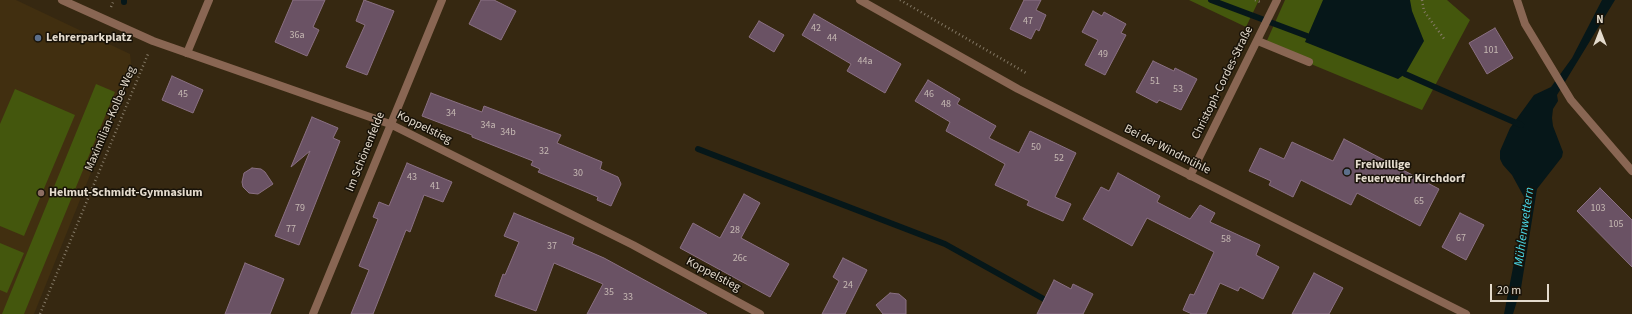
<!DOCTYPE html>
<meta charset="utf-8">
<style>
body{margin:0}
#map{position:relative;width:1632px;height:314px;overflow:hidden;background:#362811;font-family:"Source Sans 3",sans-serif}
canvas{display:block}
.north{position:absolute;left:1580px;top:12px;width:40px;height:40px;-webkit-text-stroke:3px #181208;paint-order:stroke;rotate:0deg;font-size:11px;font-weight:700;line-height:16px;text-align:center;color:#e4dbcd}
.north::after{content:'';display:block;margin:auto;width:14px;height:18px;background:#e4dbcd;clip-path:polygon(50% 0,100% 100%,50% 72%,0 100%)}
.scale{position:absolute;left:1490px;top:284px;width:59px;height:18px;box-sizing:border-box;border:2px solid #e4dbcd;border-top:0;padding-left:5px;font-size:12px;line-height:14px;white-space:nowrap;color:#e4dbcd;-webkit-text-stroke:3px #181208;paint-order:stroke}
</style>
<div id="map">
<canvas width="1632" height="314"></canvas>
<div class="north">N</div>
<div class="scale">20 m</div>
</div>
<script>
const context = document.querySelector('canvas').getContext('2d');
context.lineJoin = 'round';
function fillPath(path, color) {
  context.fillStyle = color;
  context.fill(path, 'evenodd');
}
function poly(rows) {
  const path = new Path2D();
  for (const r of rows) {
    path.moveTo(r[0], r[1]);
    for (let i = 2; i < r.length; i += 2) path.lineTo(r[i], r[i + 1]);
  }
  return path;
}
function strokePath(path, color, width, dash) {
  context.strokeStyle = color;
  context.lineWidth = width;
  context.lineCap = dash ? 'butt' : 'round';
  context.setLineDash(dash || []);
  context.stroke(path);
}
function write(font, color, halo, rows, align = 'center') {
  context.font = font + ' "Source Sans 3",sans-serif';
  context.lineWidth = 3;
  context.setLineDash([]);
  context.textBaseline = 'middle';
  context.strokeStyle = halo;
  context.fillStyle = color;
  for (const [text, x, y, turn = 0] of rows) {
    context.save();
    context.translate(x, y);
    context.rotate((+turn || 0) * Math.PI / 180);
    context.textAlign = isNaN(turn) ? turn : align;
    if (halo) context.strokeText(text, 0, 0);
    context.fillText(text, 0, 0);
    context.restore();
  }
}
fillPath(poly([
 [0,0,16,0,130,54,132,71,34,314,0,314]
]), '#412f10');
fillPath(poly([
 [1189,0,1259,0,1246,27],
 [1285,0,1447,0,1470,20,1422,110,1265,45],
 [96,84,115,92,24,314,2,314],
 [15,89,75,115,24,236,0,226,0,124],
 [0,243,24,253,7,293,0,290]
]), '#44570d');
fillPath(poly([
 [1323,0,1410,0,1412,11,1424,41,1405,74,1398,79,1305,42],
 [1602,0,1615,0,1557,95,1558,101,1553,109,1552,118,1553,126,1563,152,1562,157,1537,189,1521,288,1513,314,1504,314,1523,216,1524,197,1512,175,1503,165,1500,159,1500,151,1510,128,1534,95,1551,87,1572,58]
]), '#061719');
strokePath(poly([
 [1211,0,1307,36],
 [124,2,124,0],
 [1405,74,1521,125],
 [698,149,945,244,1051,303]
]), '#061719', 6);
const building = poly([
 [293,0,325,0,313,27,319,30,307,56,275,42,293,0],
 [364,0,394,11,367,75,346,67,365,25,356,21,364,0],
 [481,0,494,0,516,11,501,40,469,24,481,0],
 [1024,0,1041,0,1036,10,1046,15,1039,31,1036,29,1031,39,1010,29,1024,0],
 [1093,11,1102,16,1104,12,1126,24,1121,33,1126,35,1105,75,1085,65,1098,40,1082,32,1093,11],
 [814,14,901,64,885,93,847,71,851,64,802,35,814,14],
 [759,21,784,35,774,52,749,37,759,21],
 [1495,28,1513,58,1487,74,1469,43,1495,28],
 [1153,61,1174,71,1175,68,1197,79,1181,110,1159,100,1157,103,1136,92,1153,61],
 [172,76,203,90,193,113,162,100,172,76],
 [928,80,960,99,957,104,996,126,989,138,1019,153,1030,131,1076,153,1055,197,1071,204,1063,221,1027,205,1029,201,995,185,1005,164,946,131,950,122,915,101,928,80],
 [431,93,482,112,484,106,561,135,557,143,602,162,600,169,618,177,621,184,611,206,597,200,598,197,538,172,540,169,531,165,533,161,472,137,472,135,422,116,431,93],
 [312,117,338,128,333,138,340,141,299,245,275,236,310,151,291,167,312,117],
 [1344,139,1439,189,1420,226,1357,193,1351,205,1301,180,1293,197,1269,185,1271,181,1249,171,1260,148,1284,159,1292,142,1333,161,1344,139],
 [407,163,452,182,443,202,424,195,410,232,406,230,373,314,351,314,369,270,359,266,378,219,373,217,379,202,389,206,407,163],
 [252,168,261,169,265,172,273,184,258,194,249,193,243,187,242,182,244,173,252,168],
 [1118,173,1160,196,1157,202,1190,219,1200,205,1215,213,1210,222,1260,245,1256,255,1279,267,1263,299,1240,287,1238,291,1220,283,1206,314,1192,314,1183,310,1190,294,1194,295,1214,252,1147,218,1132,246,1083,219,1101,187,1109,191,1118,173],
 [1600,188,1632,220,1632,267,1577,211,1600,188],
 [744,194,760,203,741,238,789,264,770,297,680,248,693,223,720,238,744,194],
 [514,213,574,238,572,244,604,258,707,314,587,314,603,284,554,263,536,311,495,296,503,274,505,275,519,242,504,236,514,213],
 [1460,213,1484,225,1466,260,1442,247,1460,213],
 [843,258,867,270,845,314,822,314,839,281,833,277,843,258],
 [245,263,284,279,270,314,225,314,245,263],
 [1314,273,1343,288,1329,314,1292,314,1314,273],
 [1054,280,1071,289,1073,284,1093,294,1083,314,1037,314,1054,280],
 [890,293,899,294,906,300,906,314,883,314,876,305,890,293]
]);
fillPath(building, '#6a5264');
strokePath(building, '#8a7083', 1);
strokePath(poly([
 [900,0,1026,73],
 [1255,0,1260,2],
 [1422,0,1424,11,1445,40],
 [111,7,114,0],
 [40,314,148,54]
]), '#857a67', 2.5, [1, 3]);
strokePath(poly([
 [1258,41,1309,62],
 [187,53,209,0]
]), '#896653', 8);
strokePath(poly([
 [62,0,153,41,390,124,633,245,760,314],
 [860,0,1018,89,1466,314],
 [1517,0,1525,24,1571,100,1632,171],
 [1190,176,1277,0],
 [313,314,442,0]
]), '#896653', 8);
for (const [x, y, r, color] of [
 [38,38,4,"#5c6f8a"],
 [1347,172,4,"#5c6f8a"],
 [41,193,4,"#8d6e63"]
]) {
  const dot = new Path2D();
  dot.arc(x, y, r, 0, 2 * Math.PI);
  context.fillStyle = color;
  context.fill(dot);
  strokePath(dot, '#181208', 1.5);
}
write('10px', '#c6b9b3', null, [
 ["47",1028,22],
 ["42",816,29],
 ["36a",297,36],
 ["44",832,39],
 ["101",1491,51],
 ["49",1103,55],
 ["44a",865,62],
 ["51",1155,82],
 ["53",1178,90],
 ["45",183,95],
 ["46",929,95],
 ["48",946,105],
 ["34",451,114],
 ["34a",488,126],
 ["34b",508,133],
 ["50",1036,148],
 ["32",544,152],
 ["52",1059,159],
 ["30",578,174],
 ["43",412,178],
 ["41",435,187],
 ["65",1419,202],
 ["79",300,209],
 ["103",1598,209],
 ["105",1616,225],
 ["77",291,230],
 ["28",735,231],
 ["67",1461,239],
 ["58",1226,240],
 ["37",552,247],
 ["26c",740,259],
 ["24",848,286],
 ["35",609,293],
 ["33",628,298]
]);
write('bold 12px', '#e4dbcd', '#181208', [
 ["Lehrerparkplatz",46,38],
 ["Freiwillige",1355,165],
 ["Feuerwehr Kirchdorf",1355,179],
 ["Helmut-Schmidt-Gymnasium",49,193]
], 'left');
write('12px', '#e4dbcd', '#181208', [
 ["Christoph-Cordes-Straße",1223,83,-64],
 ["Maximilian-Kolbe-Weg",111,119,-67],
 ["Koppelstieg",424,128,26],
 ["Bei der Windmühle",1167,150,27],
 ["Im Schönenfelde",366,152,-68],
 ["Koppelstieg",713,275,28]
]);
write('italic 13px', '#49d6e5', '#181208', [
 ["Mühlenwettern",1525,227,-82]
]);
</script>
